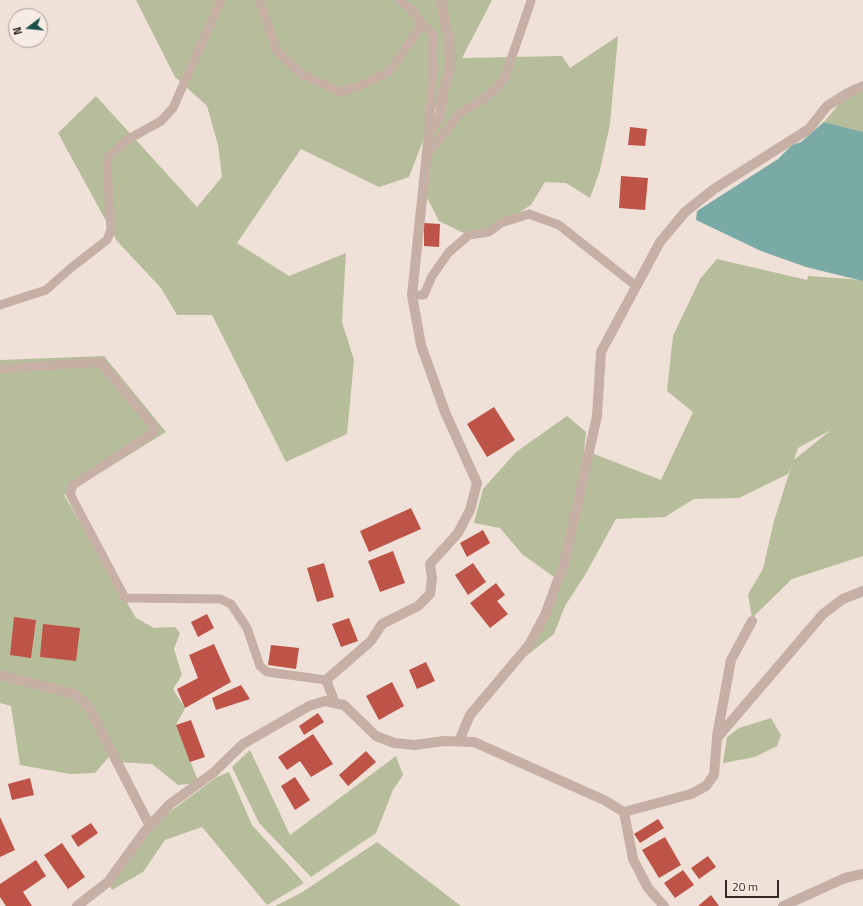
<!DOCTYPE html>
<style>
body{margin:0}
#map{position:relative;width:863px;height:906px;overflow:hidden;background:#efe1d8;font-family:"Titillium Web",sans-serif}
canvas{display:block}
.north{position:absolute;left:8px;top:8px;width:40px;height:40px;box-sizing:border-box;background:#f7ece4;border:1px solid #a89e98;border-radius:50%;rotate:254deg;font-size:11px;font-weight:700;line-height:16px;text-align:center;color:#322826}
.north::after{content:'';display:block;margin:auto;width:14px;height:18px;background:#1e514d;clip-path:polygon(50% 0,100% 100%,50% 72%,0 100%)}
.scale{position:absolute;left:725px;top:880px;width:54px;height:18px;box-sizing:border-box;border:2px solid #322826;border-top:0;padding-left:5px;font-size:12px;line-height:14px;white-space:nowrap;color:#322826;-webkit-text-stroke:3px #f7ece4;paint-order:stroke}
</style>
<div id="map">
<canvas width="863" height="906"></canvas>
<div class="north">N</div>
<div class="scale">20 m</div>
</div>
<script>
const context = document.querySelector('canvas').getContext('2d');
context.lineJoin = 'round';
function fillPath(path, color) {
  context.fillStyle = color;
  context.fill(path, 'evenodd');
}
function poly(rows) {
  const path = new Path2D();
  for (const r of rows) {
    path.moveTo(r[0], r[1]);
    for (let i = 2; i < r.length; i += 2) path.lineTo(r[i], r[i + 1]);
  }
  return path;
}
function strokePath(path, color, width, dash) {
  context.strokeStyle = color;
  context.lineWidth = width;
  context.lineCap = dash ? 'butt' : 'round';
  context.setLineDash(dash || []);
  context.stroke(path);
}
fillPath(poly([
 [136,0,492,0,462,58,562,56,570,68,618,36,610,124,600,170,590,198,566,183,545,182,531,205,476,239,439,221,423,190,429,136,448,76,409,177,379,187,301,149,237,243,289,276,346,253,342,322,354,360,347,434,286,462,212,315,177,315,161,288,117,241,58,133,96,96,197,207,222,177,218,145,207,106,175,77],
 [863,86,863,132,824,122,848,93],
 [717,259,807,280,808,276,863,280,863,556,792,579,752,618,748,594,763,569,774,521,792,464,788,474,739,498,694,499,665,517,616,519,585,575,565,606,554,634,525,657,566,565,589,452,661,480,693,412,667,391,673,336,700,279],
 [831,430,795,459,794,459,798,448],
 [104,356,166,432,64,495,136,618,154,628,175,627,180,633,174,649,182,675,173,689,185,708,176,725,199,783,178,785,152,764,117,762,99,729,109,757,95,773,70,774,20,765,11,706,0,703,0,360],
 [567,416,586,432,578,504,558,580,522,554,500,528,474,523,483,489,516,452],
 [771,718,781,735,777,746,755,757,723,763,727,737,739,728],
 [250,750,290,835,396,756,403,775,393,790,376,833,311,877,259,823,232,767],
 [229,772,252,825,304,883,267,905,202,827,165,840,143,872,112,890,108,882,146,829,217,777],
 [377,842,461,906,275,906,301,893]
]), '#b6bd9a');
fillPath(poly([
 [824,122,863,132,863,281,806,267,761,251,696,220,697,211,778,159,792,145,801,142]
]), '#79aaa5');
fillPath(poly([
 [630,127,647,129,645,146,628,145],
 [621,176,648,178,645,210,619,208],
 [424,223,440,224,439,247,424,246],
 [494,407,515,440,487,457,467,424],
 [411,508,421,529,369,552,360,531],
 [483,530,490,543,467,557,460,543],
 [393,551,405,583,380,592,368,561],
 [324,563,334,597,317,602,307,568],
 [473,563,486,582,468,595,455,575],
 [496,583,505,595,497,601,508,614,490,628,470,603],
 [207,614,214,628,198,637,191,622],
 [14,617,36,620,31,658,10,655],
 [349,618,358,641,341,647,332,624],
 [43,624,80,628,76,661,40,657],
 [214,644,231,682,185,708,177,689,198,678,189,655],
 [271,645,299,648,296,669,268,665],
 [426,662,435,681,417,689,409,670],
 [392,682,404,706,379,720,366,696],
 [241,685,250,699,216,710,212,698],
 [318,713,324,722,304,735,299,726],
 [191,720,205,757,190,762,176,725],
 [313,734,333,764,311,777,300,761,287,770,278,757],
 [366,751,376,762,348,786,339,775],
 [295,777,310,800,295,810,281,786],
 [30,778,34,795,12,800,8,784],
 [0,817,15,850,0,857],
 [658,819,664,828,640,843,634,834],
 [91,823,98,833,78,847,71,836],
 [665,837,681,865,659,878,642,850],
 [62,843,85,877,68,889,44,855],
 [708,856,716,867,699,879,691,868],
 [36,860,46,876,23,892,32,906,6,906,0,897,0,884],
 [683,870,694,885,675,898,664,883],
 [711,895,719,906,698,906]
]), '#be5347');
strokePath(poly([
 [259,0,277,51,301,74,340,92,360,86,389,72,422,24,410,8,399,0],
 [422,24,433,34,433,65,429,133],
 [427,154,459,114,488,96,504,80,531,1],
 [412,295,424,295,432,276,449,252,469,235,489,232,501,223,529,214,559,225,636,286],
 [0,305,46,290,72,267,107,240,111,230,107,164,108,157,127,140,161,121,173,108,221,0],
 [0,369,100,362,154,427,153,433,73,485,70,494,125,598,220,599,231,604,247,628,260,666,267,672,326,680]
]), '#c6b0a5', 9);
strokePath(poly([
 [0,675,74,694,88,706,150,826],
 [335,703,326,680,371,641,382,624,418,606,430,594,432,578,430,564,458,533,470,510,477,483,445,412,421,345,412,295,429,133,440,115,443,92,450,68,449,41,441,0],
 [717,736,731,660,752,621],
 [459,741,470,715,529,645,545,615,558,580,564,565,597,416,601,352,660,242,685,212,714,189,809,129,827,106,848,93,863,86],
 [624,812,633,859,648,888,664,906],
 [77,906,108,882,145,831,170,804,213,773,243,744,309,706,325,701,344,705,376,736,394,743,415,745,444,741,474,742,604,800,624,812,691,794,706,786,714,775,717,738,823,614,843,599,863,591],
 [783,906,845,878,863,874]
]), '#c6b0a5', 10);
</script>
